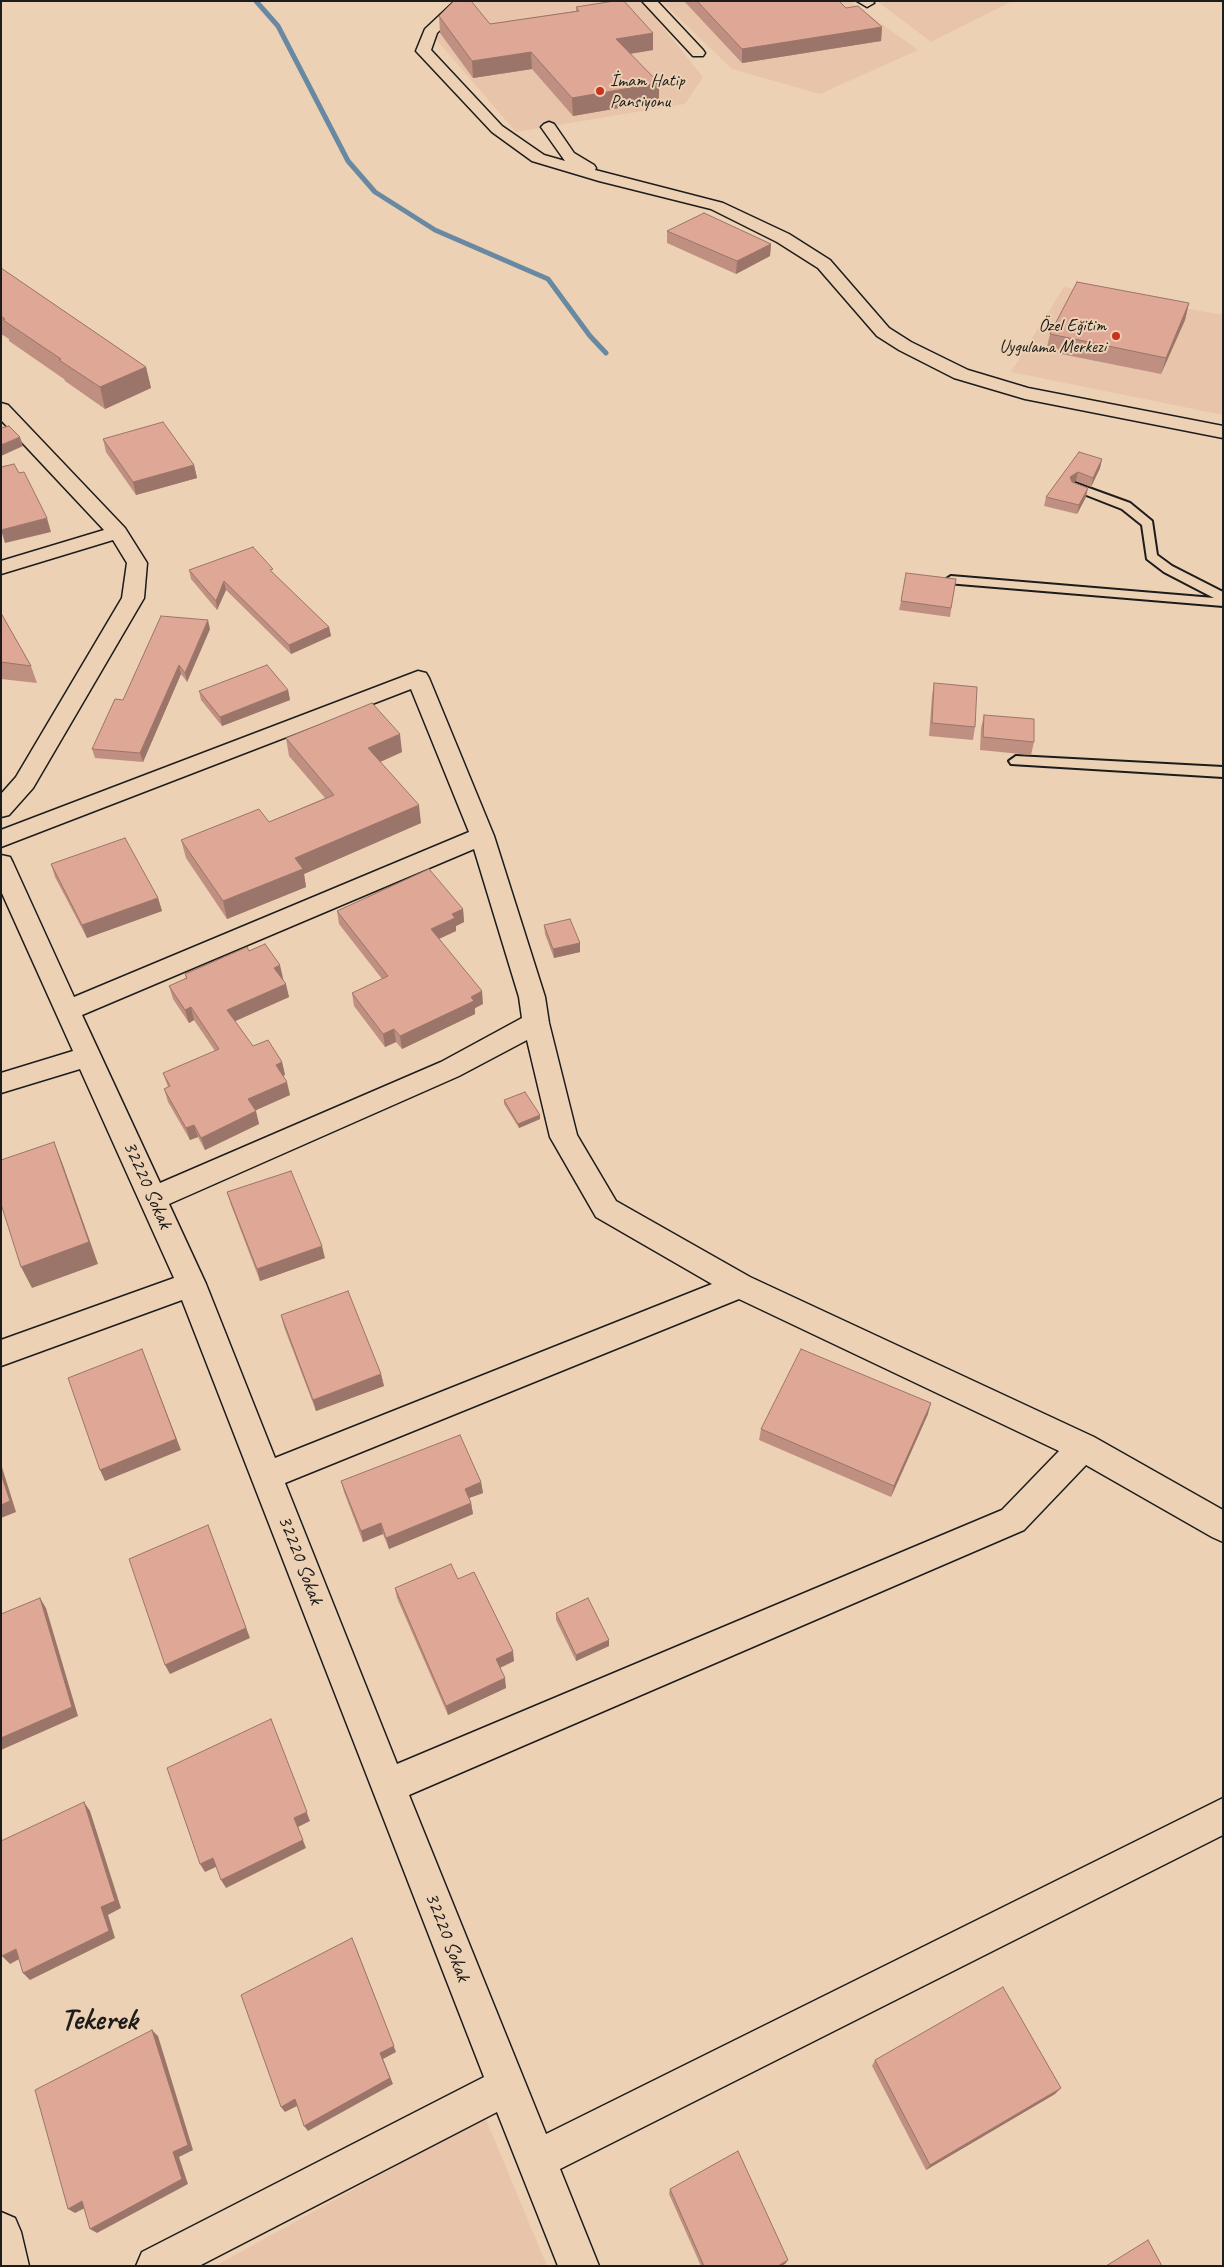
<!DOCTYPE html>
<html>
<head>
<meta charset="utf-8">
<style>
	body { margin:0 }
	#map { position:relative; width:1224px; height:2267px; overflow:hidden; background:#edd1b4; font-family:Caveat,sans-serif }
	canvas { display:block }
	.frame { position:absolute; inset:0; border:2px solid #1c1c1c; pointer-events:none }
</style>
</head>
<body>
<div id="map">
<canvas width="1224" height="2267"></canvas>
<div class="frame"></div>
</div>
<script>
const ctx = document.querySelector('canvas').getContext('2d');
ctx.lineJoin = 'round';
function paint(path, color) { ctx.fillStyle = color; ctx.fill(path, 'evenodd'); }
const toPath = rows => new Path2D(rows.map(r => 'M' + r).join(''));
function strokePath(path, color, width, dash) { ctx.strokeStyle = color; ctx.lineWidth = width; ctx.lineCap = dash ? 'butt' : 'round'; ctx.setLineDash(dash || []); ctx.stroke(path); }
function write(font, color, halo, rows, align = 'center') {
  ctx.font = font + ' Caveat,sans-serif'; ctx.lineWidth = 4; ctx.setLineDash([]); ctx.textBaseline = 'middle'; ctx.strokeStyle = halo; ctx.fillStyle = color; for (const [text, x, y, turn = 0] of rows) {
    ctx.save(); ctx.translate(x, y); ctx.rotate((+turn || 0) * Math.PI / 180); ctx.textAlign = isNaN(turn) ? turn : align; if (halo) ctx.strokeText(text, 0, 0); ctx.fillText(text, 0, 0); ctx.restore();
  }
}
const built = toPath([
	[474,1,642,1,703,77,685,104,516,132,435,38],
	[661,1,850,1,918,50,820,94,732,69],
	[877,1,1013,1,931,42],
	[1064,287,1223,315,1223,415,1011,372],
	[485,2117,547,2266,215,2266]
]);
const stream = toPath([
	[256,1,278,26,348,161,375,192,435,230,548,279,590,336,606,353]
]);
const service = toPath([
	[1075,483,1130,503,1152,521,1157,555,1172,566,1223,592,1223,606,947,583,945,580,951,576,1214,598,1164,572,1147,559,1142,525,1122,509,1071,489,1069,487,1071,485,1075,483],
	[1016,756,1223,767,1223,777,1011,764,1009,761,1016,756]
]);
const minor = toPath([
	[455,1,471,1,437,33,431,50,502,126,544,155,565,161,541,127,544,124,549,122,554,124,574,153,594,165,596,168,595,170,723,203,789,234,830,260,889,328,911,342,968,370,1028,388,1223,426,1223,438,1025,399,954,378,899,350,877,336,818,268,777,242,711,209,599,181,532,161,492,132,416,51,425,29,455,1],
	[642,1,657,1,703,50,705,53,703,56,693,56,642,1],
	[857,1,873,1,874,3,867,7,857,1],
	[1,403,8,405,125,528,147,563,144,598,33,788,9,815,1,817,1,794,16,777,122,598,127,563,113,540,1,574,1,561,104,530,1,420,1,403],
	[418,671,426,673,429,678,494,836,545,997,549,1023,577,1135,616,1201,750,1277,1094,1437,1223,1510,1223,1542,1212,1537,1086,1465,1024,1530,409,1795,546,2134,1223,1798,1223,1835,560,2169,599,2266,558,2266,497,2112,199,2266,136,2266,142,2252,484,2077,182,1300,1,1366,1,1340,174,1278,80,1069,1,1093,1,1073,73,1051,1,891,1,855,10,857,13,863,74,997,469,832,411,689,1,847,1,830,418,671],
	[474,849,519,997,522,1018,441,1062,160,1183,82,1015,474,849],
	[527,1040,550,1137,596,1217,712,1284,275,1458,206,1284,169,1204,459,1076,527,1040],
	[739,1299,1059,1451,1002,1510,397,1764,285,1483,739,1299],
	[1,2212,15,2218,21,2232,29,2266,1,2266,1,2212]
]);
const wall = toPath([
	[684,1,839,1,846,8,882,27,881,41,742,63],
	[576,7,653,50,630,54,659,101,573,116,532,69,473,78,440,33,439,16,490,24,576,11],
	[667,231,771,244,770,256,736,274,667,243],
	[1,268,146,367,151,388,105,409,65,381,64,379,9,341,9,339,1,334],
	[1189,303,1185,320,1161,374,1046,351,1050,334],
	[103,439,194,465,197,478,136,495,106,452],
	[1079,452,1102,459,1100,468,1091,487,1076,481,1074,482,1086,497,1077,514,1044,506,1046,497],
	[189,570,274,574,329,627,331,636,291,654,226,590,217,610,191,579],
	[956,579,950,617,899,610,901,601],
	[1,613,31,666,37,683,1,679],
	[210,629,187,682,181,674,143,762,95,758,92,749,123,700],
	[934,683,975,727,973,740,929,736,932,696],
	[288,690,290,700,222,726,201,700,199,691],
	[984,715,1034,742,1031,755,980,750,981,728],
	[286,738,402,752,380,762,421,823,304,874,306,887,227,919,186,858,181,840,269,822,325,798,289,756],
	[51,864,158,898,162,911,87,938,55,877],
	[463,909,464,922,456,926,456,931,439,939,483,1004,475,1008,475,1014,402,1049,396,1042,385,1047,354,1006,352,993,382,979,339,924,337,911],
	[544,925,580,943,580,952,554,958,545,934],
	[249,951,283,978,289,997,235,1021,253,1046,282,1062,285,1075,283,1076,290,1095,255,1110,259,1124,205,1150,198,1137,190,1140,168,1102,164,1089,168,1087,163,1073,215,1051,194,1020,189,1023,173,999,169,986,186,978,185,974],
	[504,1100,540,1115,540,1119,519,1128,504,1104],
	[227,1192,325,1258,260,1281,231,1205],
	[281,1315,381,1374,384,1386,316,1411,284,1327],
	[928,1414,891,1497,759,1440,761,1429],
	[341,1481,481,1482,483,1493,469,1498,471,1503,473,1514,389,1549,383,1534,363,1542,344,1492],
	[458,1579,514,1661,500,1668,506,1688,448,1715,397,1598,395,1588],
	[556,1613,609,1646,576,1661,556,1620],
	[875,2060,1055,2094,926,2170,872,2066],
	[670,2189,786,2263,782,2266,701,2266,669,2194]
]);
const shadedWall = toPath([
	[882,27,881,41,742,63,742,49],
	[653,33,653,50,616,56,616,39],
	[531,52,532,69,473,78,472,61],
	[659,83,659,101,573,116,572,98],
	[771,244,770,256,736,274,737,261],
	[1189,303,1185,320,1161,374,1166,358],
	[146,367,151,388,105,409,100,387],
	[20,437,23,446,1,456,1,445],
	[1102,459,1100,468,1091,487,1093,478],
	[194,465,197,478,136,495,133,482],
	[1078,472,1076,481,1068,486,1070,477],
	[1088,488,1086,497,1077,514,1079,505],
	[47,518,51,532,5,543,1,530],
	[224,581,226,590,217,610,216,601],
	[208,620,210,629,187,682,185,673],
	[329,627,331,636,291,654,289,645],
	[179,665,181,674,143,762,140,753],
	[288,690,290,700,222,726,220,717],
	[400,734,402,752,371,766,368,748],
	[419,805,421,823,304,874,306,887,227,919,223,901,295,858],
	[158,898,162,911,87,938,82,925],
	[463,909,464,922,456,926,456,931,432,942,431,929,452,914],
	[580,943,580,952,554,958,553,949],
	[280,965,283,978,277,981,274,968],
	[286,984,289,997,231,1023,227,1010],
	[482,991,483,1004,475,1008,475,1014,402,1049,400,1036,471,997],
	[191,1007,194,1020,189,1023,185,1010],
	[394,1029,396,1042,385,1047,383,1034],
	[282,1062,285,1075,279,1077,276,1065],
	[287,1082,290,1095,252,1112,248,1099],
	[256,1111,259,1124,205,1150,201,1138],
	[540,1115,540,1119,519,1128,518,1124],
	[194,1125,198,1137,190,1140,186,1128],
	[54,1142,63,1165,98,1264,32,1288,21,1267],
	[322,1246,325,1258,260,1281,257,1269],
	[142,1349,181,1450,105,1481,100,1470],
	[381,1374,384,1386,316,1411,313,1400],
	[931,1403,928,1414,891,1497,894,1486],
	[1,1464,16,1512,1,1518],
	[481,1482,483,1493,466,1499,465,1489],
	[471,1503,473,1514,389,1549,386,1538],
	[381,1523,383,1534,363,1542,361,1531],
	[208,1525,250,1638,170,1674,165,1665],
	[40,1598,46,1608,78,1716,1,1750,1,1738],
	[609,1640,609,1646,576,1661,576,1655],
	[513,1651,514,1661,497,1669,496,1659],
	[505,1678,506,1688,448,1715,446,1706],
	[271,1719,310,1821,298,1827,306,1848,226,1888,221,1880,294,1818],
	[84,1802,90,1811,121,1908,108,1915,115,1938,30,1980,23,1973],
	[213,1858,218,1866,205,1872,200,1864],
	[355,1945,396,2052,383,2059,393,2084,308,2131,304,2126,380,2053],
	[16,1949,23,1957,10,1964,2,1956],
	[152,2030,158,2036,193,2150,179,2157,188,2184,97,2233,90,2229,173,2152],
	[1061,2088,1055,2094,926,2170,930,2165],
	[295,2099,299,2105,285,2112,281,2107],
	[82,2201,89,2206,75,2213,68,2209],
	[788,2260,786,2263,782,2266,778,2266]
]);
const building = toPath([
	[454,1,471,1,490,24,579,11,576,7,614,1,624,1,653,33,616,39,659,83,572,98,531,52,472,61,439,16,454,1],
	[697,1,839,1,846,8,858,6,882,27,742,49,697,1],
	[704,213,771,244,737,261,667,231,704,213],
	[1,268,146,367,100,387,59,360,61,359,3,320,5,319,1,316,1,268],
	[1077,282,1189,303,1166,358,1050,334,1077,282],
	[163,422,194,465,133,482,103,439,163,422],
	[9,426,20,437,1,445,1,428,9,426],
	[1079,452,1102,459,1093,478,1078,472,1070,477,1072,482,1088,488,1079,505,1046,497,1079,452],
	[14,464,19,473,24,472,47,518,1,530,1,467,14,464],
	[253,547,273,569,270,570,329,627,289,645,224,581,216,601,189,570,253,547],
	[906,573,956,579,951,608,901,601,906,573],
	[1,613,31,666,1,662,1,613],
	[161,616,208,620,185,673,179,665,140,753,92,749,115,699,123,700,161,616],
	[267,665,288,690,220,717,199,691,267,665],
	[934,683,977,687,975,727,932,723,934,683],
	[372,703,400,734,368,748,419,805,295,858,303,869,223,901,181,840,259,809,269,822,334,795,286,738,372,703],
	[984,715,1034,719,1034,742,983,737,984,715],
	[125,838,158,898,82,925,51,864,125,838],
	[429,869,463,909,452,914,455,918,431,929,482,991,471,997,474,1001,400,1036,394,1029,383,1034,352,993,388,976,337,911,429,869],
	[570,919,580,943,553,949,544,925,570,919],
	[265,944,280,965,274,968,286,984,227,1010,253,1046,268,1040,282,1062,276,1065,287,1082,248,1099,256,1111,201,1138,194,1125,186,1128,164,1089,170,1086,163,1073,219,1049,191,1007,185,1010,169,986,187,978,185,974,247,947,249,951,265,944],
	[525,1092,540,1115,518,1124,504,1100,525,1092],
	[54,1142,89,1242,21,1267,1,1204,1,1160,54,1142],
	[291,1171,322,1246,257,1269,227,1192,291,1171],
	[348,1291,381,1374,313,1400,281,1315,348,1291],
	[142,1349,176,1439,100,1470,68,1378,142,1349],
	[801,1349,931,1403,894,1486,761,1429,801,1349],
	[460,1435,481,1482,465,1489,471,1503,386,1538,381,1523,361,1531,341,1481,460,1435],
	[1,1474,10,1501,1,1505,1,1474],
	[208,1525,246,1628,165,1665,129,1559,208,1525],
	[451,1564,458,1579,474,1572,513,1651,496,1659,505,1678,446,1706,395,1588,451,1564],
	[40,1598,72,1707,1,1738,1,1614,40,1598],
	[588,1598,609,1640,576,1655,556,1613,588,1598],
	[271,1719,307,1812,294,1818,303,1840,221,1880,213,1858,200,1864,167,1768,271,1719],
	[84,1802,115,1901,101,1907,109,1931,23,1973,16,1949,2,1956,1,1953,1,1841,84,1802],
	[352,1938,394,2046,380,2053,390,2078,304,2126,295,2099,281,2107,241,1995,352,1938],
	[1003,1987,1061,2088,930,2165,875,2060,1003,1987],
	[152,2030,188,2145,173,2152,182,2179,90,2229,82,2201,68,2209,35,2090,152,2030],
	[738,2151,788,2260,778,2266,704,2266,670,2189,738,2151],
	[1148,2240,1162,2266,1106,2266,1148,2240]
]);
const markers = [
	[600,91,5,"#c8321e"],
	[1116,336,5,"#c8321e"]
];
const farPoinames = [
	["İmam Hatip",610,81],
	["Pansiyonu",610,102],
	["Özel Eğitim",1106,326,"right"],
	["Uygulama Merkezi",1106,347,"right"]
];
const streetNames = [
	["32220 Sokak",147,1185,66],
	["32220 Sokak",300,1560,69],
	["32220 Sokak",447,1937,69]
];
const nearDistrictnames = [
	["Tekerek",99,2021]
];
paint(built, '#e8c4ab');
strokePath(stream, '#6889a1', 5);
strokePath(service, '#1c1c1c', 4);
strokePath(minor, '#1c1c1c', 3);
paint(service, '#edd1b4');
paint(minor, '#edd1b4');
paint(wall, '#bf9081');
paint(shadedWall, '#9b7569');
paint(building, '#dea796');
strokePath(building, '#9b7569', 1);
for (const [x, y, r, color] of markers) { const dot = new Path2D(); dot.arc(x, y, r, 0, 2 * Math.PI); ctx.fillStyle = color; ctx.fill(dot); strokePath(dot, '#edd1b4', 2); }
write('18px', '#1c1c1c', '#edd1b4', farPoinames, 'left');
write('21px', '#1c1c1c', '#edd1b4', streetNames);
write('bold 31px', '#1c1c1c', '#edd1b4', nearDistrictnames);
</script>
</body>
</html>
